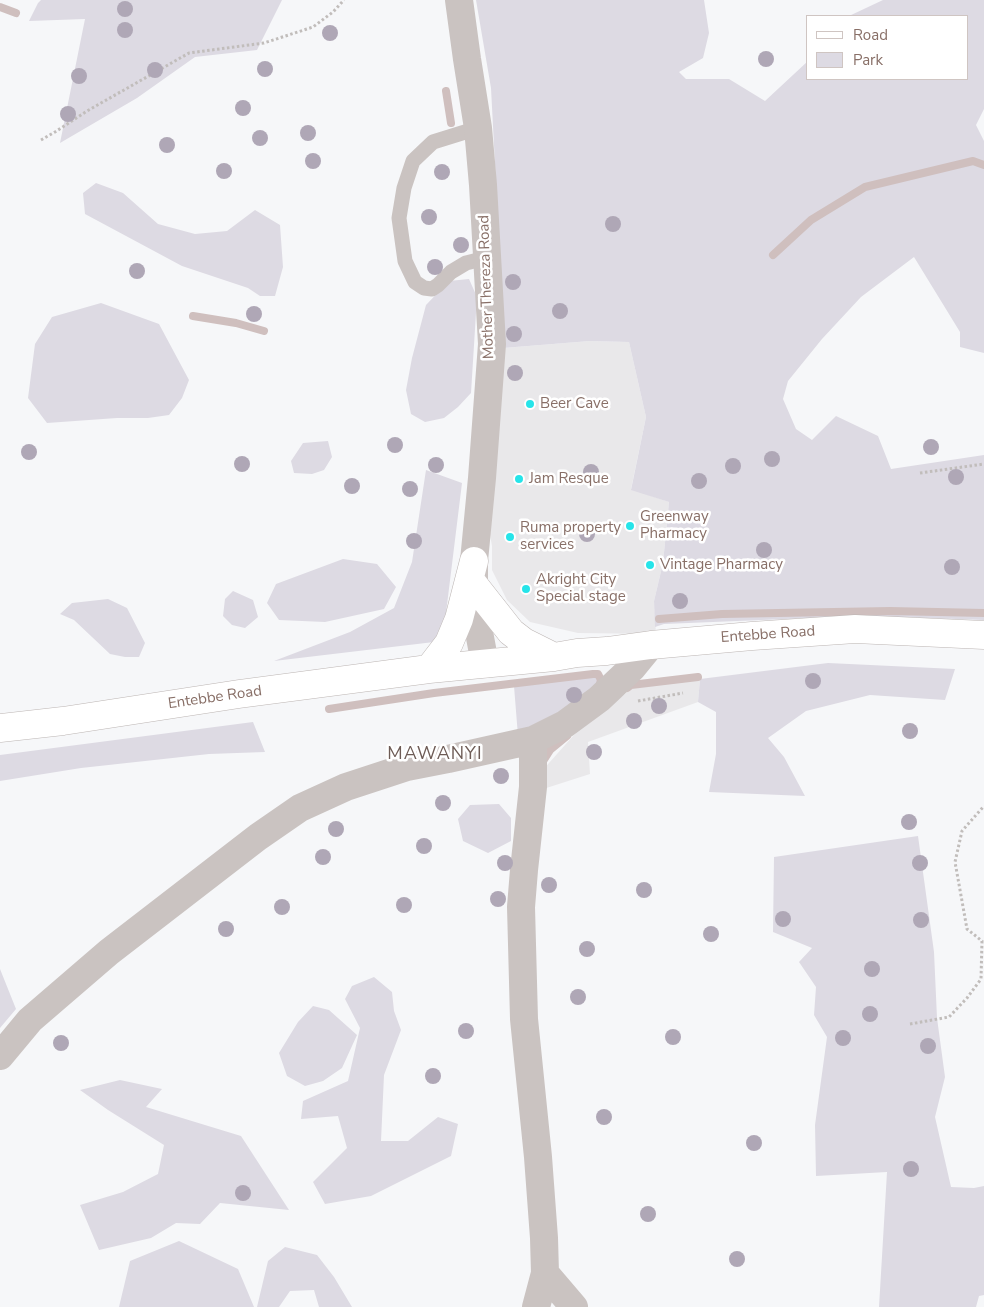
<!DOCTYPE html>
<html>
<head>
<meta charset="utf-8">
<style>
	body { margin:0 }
	#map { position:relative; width:984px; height:1307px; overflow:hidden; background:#f6f7f9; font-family:"Nunito Sans",sans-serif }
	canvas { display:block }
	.legend { position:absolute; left:806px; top:15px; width:162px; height:65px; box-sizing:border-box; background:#fff; border:1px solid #cfc5c2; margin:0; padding:6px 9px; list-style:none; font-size:15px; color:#886f67 }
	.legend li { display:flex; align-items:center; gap:10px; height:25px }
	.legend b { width:25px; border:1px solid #cfc5c2 }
</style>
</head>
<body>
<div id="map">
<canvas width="984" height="1307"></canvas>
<ul class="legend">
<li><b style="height:6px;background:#fff"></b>Road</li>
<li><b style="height:14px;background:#dddae3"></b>Park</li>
</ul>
</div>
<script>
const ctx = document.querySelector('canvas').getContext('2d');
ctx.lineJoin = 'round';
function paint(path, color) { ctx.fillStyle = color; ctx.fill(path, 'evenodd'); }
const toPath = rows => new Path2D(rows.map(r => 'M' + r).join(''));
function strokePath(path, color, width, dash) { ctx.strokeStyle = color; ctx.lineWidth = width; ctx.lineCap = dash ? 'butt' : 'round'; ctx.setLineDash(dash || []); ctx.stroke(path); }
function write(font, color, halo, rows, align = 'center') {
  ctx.font = font + ' "Nunito Sans",sans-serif'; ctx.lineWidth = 5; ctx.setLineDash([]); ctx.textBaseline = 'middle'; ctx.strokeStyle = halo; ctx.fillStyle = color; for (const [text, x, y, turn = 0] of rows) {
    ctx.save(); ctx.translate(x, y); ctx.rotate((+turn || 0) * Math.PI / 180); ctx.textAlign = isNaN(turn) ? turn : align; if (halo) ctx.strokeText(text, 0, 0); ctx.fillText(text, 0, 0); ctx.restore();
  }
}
const built = toPath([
	[590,341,629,342,646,417,631,489,669,502,663,563,654,601,656,634,578,633,530,622,507,600,492,570,492,546,489,529,503,348],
	[700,679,698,702,588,742,590,774,537,791,541,772,581,727,633,688,679,680]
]);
const green = toPath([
	[41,0,282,0,257,50,195,57,137,98,60,143,85,19,29,21,38,3],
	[476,0,704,0,709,33,703,58,679,72,686,79,729,79,765,101,808,61,808,79,968,79,968,16,849,16,883,0,984,0,984,109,976,125,984,141,984,353,960,347,960,332,914,257,861,297,822,339,788,381,783,399,796,429,812,440,836,416,878,436,891,469,984,455,984,620,899,617,835,617,664,624,655,627,654,601,663,563,669,502,631,490,646,417,629,342,590,341,503,348,500,260,491,88],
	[96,183,123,193,158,224,195,234,227,231,255,210,280,225,283,267,275,296,260,296,248,288,182,266,85,214,83,193],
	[469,279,477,297,471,393,458,407,444,418,425,422,411,414,406,390,412,358,426,305,449,281],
	[101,303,159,324,189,380,182,398,169,415,148,418,117,418,47,423,28,398,35,344,52,317],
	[328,441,332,457,324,470,312,474,294,473,291,461,303,443],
	[426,470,462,483,445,621,440,632,434,642,274,661,350,632,394,608,412,562],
	[343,559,377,564,396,587,384,609,325,622,279,620,267,603,276,584],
	[233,591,253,600,258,617,245,628,232,625,223,616,225,599],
	[108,599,127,608,145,643,139,657,125,657,110,654,74,620,60,614,72,603],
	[828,663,955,669,945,700,870,695,806,711,768,738,784,757,805,796,709,792,716,754,716,712,698,702,700,679],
	[596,674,600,681,595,693,518,736,514,686,564,680],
	[253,722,265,752,209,754,81,768,0,781,0,755],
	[499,804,511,818,511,841,488,853,463,841,458,819,470,805],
	[918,836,934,952,937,1018,945,1077,935,1117,951,1187,974,1188,984,1186,984,1295,979,1296,976,1307,879,1307,887,1172,816,1176,815,1125,827,1037,814,1015,816,987,799,962,812,948,773,932,774,857],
	[0,969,16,1009,0,1028],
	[374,977,392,992,394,1011,401,1030,384,1075,381,1141,408,1141,438,1117,458,1124,451,1156,371,1196,325,1204,313,1182,347,1148,338,1116,301,1119,303,1101,348,1081,360,1028,345,999,352,986],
	[313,1006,329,1010,357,1035,342,1068,323,1081,305,1086,287,1076,279,1053,298,1022],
	[120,1080,162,1089,146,1107,241,1136,289,1210,220,1203,200,1224,176,1223,151,1238,99,1250,80,1205,123,1192,158,1174,164,1145,108,1110,80,1090],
	[179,1241,238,1269,254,1307,119,1307,130,1261],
	[285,1247,317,1255,334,1277,352,1307,319,1307,314,1290,290,1291,279,1307,257,1307,268,1261]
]);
const stream = toPath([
	[0,7,16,13],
	[446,91,451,123],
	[773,255,811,220,865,187,973,161,984,165],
	[193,316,236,323,264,331],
	[659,619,722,614,890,611,984,613],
	[627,688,631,685,698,677],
	[329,709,434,693,593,674,598,674,601,680,599,687],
	[543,761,550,750,567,736]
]);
const path = toPath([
	[41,140,55,132,87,111,189,53,264,43,313,27,333,12,344,0],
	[920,473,984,464],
	[638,701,683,693],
	[910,1024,949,1017,967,998,981,979,982,941,967,929,955,862,962,831,984,806]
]);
const service = toPath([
	[478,128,433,142,413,161,404,188,399,218,405,261,415,282,424,288,432,289,438,285,451,272,466,263,486,258]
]);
const minor = toPath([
	[0,1056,30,1020,109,952,258,837,300,808,346,787,407,767,448,759,533,740],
	[545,1273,574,1307],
	[536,1307,545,1273,544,1238,538,1157,524,1019,521,907,524,870,533,787,533,740,565,724,599,699,633,667,651,645]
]);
const tertiary = toPath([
	[459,0,467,59,478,128,483,185,492,344,482,478,474,561,474,585,479,632,485,664]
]);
const primary = toPath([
	[474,585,511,632,524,642,554,657],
	[429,669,449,643,459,619,474,561],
	[0,728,63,721,239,694,429,669,554,657,577,653,607,651,651,645,752,636,855,629,984,635]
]);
const trees = [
	[125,9],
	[125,30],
	[330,33],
	[766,59],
	[265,69],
	[155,70],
	[79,76],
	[243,108],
	[68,114],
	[308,133],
	[260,138],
	[167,145],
	[313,161],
	[224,171],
	[442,172],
	[429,217],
	[613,224],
	[461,245],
	[435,267],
	[137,271],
	[513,282],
	[560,311],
	[254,314],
	[514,334],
	[515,373],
	[395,445],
	[931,447],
	[29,452],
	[772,459],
	[242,464],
	[436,465],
	[733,466],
	[591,472],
	[956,477],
	[699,481],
	[352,486],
	[410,489],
	[587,534],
	[414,541],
	[764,550],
	[952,567],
	[680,601],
	[813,681],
	[574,695],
	[659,706],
	[634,721],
	[910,731],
	[594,752],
	[501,776],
	[443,803],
	[909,822],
	[336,829],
	[424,846],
	[323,857],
	[505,863],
	[920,863],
	[549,885],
	[644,890],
	[498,899],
	[404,905],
	[282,907],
	[783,919],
	[921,920],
	[226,929],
	[711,934],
	[587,949],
	[872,969],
	[578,997],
	[870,1014],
	[466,1031],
	[673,1037],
	[843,1038],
	[61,1043],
	[928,1046],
	[433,1076],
	[604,1117],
	[754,1143],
	[911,1169],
	[243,1193],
	[648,1214],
	[737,1259]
];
const markers = [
	[530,404,5,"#26e4e9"],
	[519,479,5,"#26e4e9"],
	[630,526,5,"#26e4e9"],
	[510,537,5,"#26e4e9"],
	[650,565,5,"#26e4e9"],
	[526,589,5,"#26e4e9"]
];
const streetNames = [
	["Mother Thereza Road",487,287,-92],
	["Entebbe Road",768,635,-4],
	["Entebbe Road",215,698,-8]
];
const poiNames = [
	["Beer Cave",540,404],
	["Jam Resque",529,479],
	["Greenway",640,517],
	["Pharmacy",640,534],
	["Ruma property",520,528],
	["services",520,545],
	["Vintage Pharmacy",660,565],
	["Akright City",536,580],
	["Special stage",536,597]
];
const quarterNames = [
	["MAWANYI",435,755]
];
paint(built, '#e9e8ea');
paint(green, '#dddae3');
strokePath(stream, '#cfbfbe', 8);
strokePath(primary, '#bcb5b3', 29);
strokePath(path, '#c1bdbb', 3, [2.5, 2.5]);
strokePath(service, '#cac3c1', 15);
strokePath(minor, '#cac3c1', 28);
strokePath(tertiary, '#cac3c1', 28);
strokePath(primary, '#fff', 28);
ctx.fillStyle = '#afa7b6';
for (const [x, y] of trees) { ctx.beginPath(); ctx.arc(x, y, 8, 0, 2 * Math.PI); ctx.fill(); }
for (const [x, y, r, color] of markers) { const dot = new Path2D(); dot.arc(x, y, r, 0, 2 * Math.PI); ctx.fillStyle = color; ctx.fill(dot); strokePath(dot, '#fff', 2); }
write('15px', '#886f67', '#fff', streetNames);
write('15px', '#886f67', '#fff', poiNames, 'left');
ctx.letterSpacing = '1px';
write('18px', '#6d5b55', '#fff', quarterNames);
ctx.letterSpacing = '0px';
</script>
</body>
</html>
